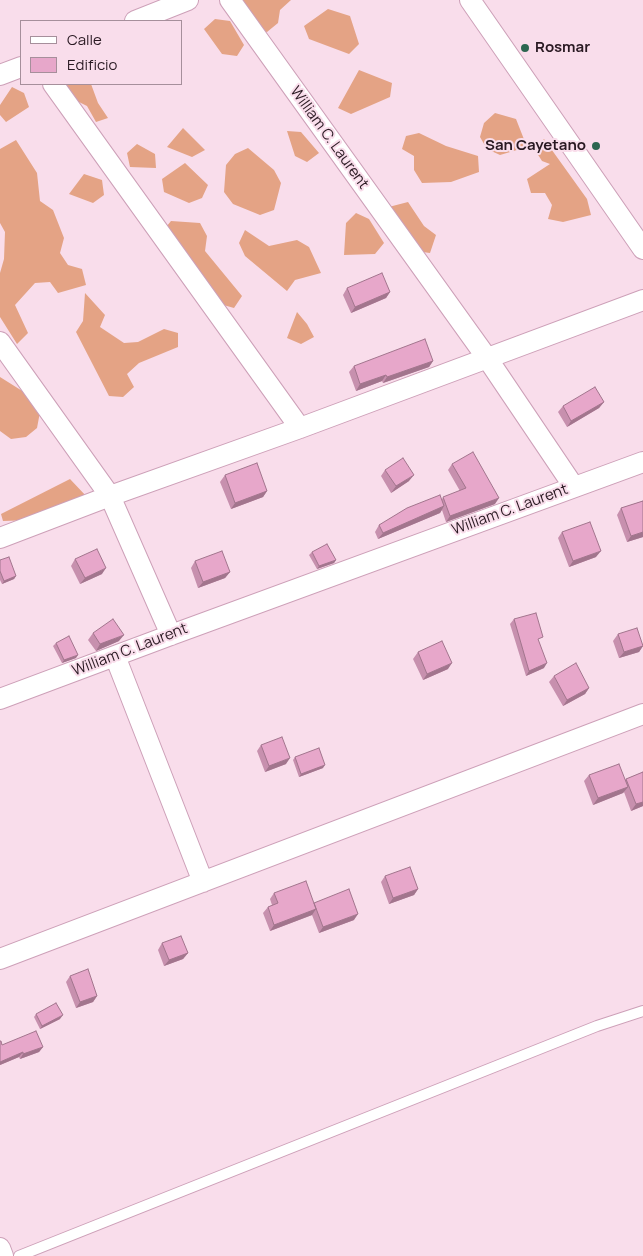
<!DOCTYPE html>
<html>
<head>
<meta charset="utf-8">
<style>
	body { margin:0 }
	#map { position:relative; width:643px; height:1256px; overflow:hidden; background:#f9ddeb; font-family:Manrope,sans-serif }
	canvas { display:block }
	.legend { position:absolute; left:20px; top:20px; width:162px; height:65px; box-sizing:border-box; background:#f9ddeb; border:1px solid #a68f9b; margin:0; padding:6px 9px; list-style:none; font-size:15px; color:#291922 }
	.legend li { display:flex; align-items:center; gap:10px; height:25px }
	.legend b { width:25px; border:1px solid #a68f9b }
</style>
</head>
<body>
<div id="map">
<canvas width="643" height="1256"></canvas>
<ul class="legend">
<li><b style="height:6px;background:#fff"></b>Calle</li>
<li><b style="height:14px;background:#e7a7ca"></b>Edificio</li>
</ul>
</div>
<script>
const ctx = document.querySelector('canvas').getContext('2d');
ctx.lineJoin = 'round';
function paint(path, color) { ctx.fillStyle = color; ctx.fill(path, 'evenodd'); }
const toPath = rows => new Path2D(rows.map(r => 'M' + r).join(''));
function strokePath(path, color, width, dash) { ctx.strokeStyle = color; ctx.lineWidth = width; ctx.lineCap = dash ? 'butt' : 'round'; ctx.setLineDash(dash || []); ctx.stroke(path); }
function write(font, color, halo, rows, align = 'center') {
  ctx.font = font + ' Manrope,sans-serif'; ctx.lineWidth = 4; ctx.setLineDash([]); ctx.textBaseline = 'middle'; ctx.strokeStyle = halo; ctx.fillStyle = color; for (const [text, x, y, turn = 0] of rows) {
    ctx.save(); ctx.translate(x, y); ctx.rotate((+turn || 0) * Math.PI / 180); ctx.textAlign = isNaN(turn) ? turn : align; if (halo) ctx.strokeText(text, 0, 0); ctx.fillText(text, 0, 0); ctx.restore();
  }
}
const forest = toPath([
	[235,0,291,0,280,10,278,23,267,32,253,29],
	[328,9,350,16,359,44,349,54,309,39,304,26],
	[215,19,230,21,244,45,237,56,222,54,204,29],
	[359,70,392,83,390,97,351,114,338,108],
	[65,84,91,84,98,103,108,118,96,122,87,106,67,96],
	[12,87,24,93,29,107,6,122,0,115,0,105],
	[495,113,516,119,527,147,500,155,487,149,480,137,484,123],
	[183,128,205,150,192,157,167,147],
	[287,131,301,132,319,153,307,162,295,156],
	[419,133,446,146,478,156,479,172,451,182,422,183,414,170,414,156,402,149,406,136],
	[544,139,587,199,591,215,563,222,548,219,552,205,545,193,531,193,527,179,550,164,542,161,535,150],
	[16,140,37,173,40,201,53,210,64,238,60,253,68,265,82,269,86,285,58,293,50,282,35,283,15,305,28,333,17,344,0,317,0,273,4,259,5,232,0,223,0,149],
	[137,144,155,154,156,168,130,167,127,153],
	[248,148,274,170,281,183,274,210,260,215,233,204,224,192,226,165,235,154],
	[185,163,208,185,202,198,189,203,164,192,162,179],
	[84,174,102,180,104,195,93,203,69,194],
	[408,202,424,226,436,235,430,253,415,251,381,209],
	[356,213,369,219,384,243,375,254,344,255,346,223],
	[171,221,200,223,207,236,205,251,242,296,234,308,220,304,162,232],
	[245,230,269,246,297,240,309,247,321,273,295,280,287,291,245,256,239,243],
	[85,293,105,315,100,327,124,343,138,342,164,329,178,333,178,347,139,363,127,374,134,387,123,397,109,396,76,332,83,321],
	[297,312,307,324,314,337,301,344,287,338],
	[0,377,35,399,40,412,37,428,26,437,11,439,0,431],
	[70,479,87,497,63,519,3,521,1,514]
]);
const lane = toPath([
	[19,1256,597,1026,643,1011]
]);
const street = toPath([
	[230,0,487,358,574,487],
	[470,0,643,249],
	[135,21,188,0],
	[0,75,21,67],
	[53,84,300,428],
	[0,342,110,496,171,635],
	[0,538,110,496,300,428,643,300],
	[115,656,203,882],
	[0,699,171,635,643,462],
	[0,959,643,714],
	[0,1248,3,1256]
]);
const wall = toPath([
	[347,288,390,292,386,298,351,313,343,295],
	[433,361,429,367,383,383,382,381,356,391,349,372,354,366],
	[604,402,599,408,567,427,558,412,563,406],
	[452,464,495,504,446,522,442,510,440,513,378,539,375,532,379,525,460,491,448,470],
	[385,470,409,481,391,493,381,476],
	[225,475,267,491,263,497,231,509,220,482],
	[643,501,643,537,627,542,617,515,621,508],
	[562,532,596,557,569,567,558,538],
	[312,552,336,560,334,563,317,569,309,555],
	[75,559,102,574,80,584,71,566],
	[0,560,16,576,14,579,2,584,0,580],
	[195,561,230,572,225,578,198,588,191,568],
	[514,619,539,642,544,668,526,676,510,624],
	[93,633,119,641,96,651,88,640],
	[618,634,643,646,639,652,619,658,613,641],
	[56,643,76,658,62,663,53,646],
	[418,652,448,669,423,680,413,659],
	[554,676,589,688,585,694,563,706,549,682],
	[261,745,286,764,265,772,257,751],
	[295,757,323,768,299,777,293,760],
	[643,772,643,806,631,811,624,792,623,793,593,805,584,781,589,775,625,780,626,779],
	[385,876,418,889,414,895,389,904,381,882],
	[274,893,314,903,354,920,319,933,312,915,270,931,263,913,268,907,272,905,270,899],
	[162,943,188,953,183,959,164,966,158,950],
	[70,976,97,996,93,1002,76,1008,66,982],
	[36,1014,60,1019,40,1029,34,1017],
	[0,1041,2,1045,43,1047,39,1052,20,1059,19,1057,0,1065]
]);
const shadedWall = toPath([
	[390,292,386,298,351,313,355,307],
	[433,361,429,367,383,383,387,377],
	[386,375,382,381,356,391,360,384],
	[604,402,599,408,567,427,571,421],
	[414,475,409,481,391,493,396,486],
	[267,491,263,497,231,509,235,503],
	[499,498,495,504,446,522,450,516],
	[444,506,440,513,378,539,383,533],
	[643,532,643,537,627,542,631,536],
	[601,551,596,557,569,567,573,561],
	[336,560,334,563,317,569,319,566],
	[106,568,102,574,80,584,85,578],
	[230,572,225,578,198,588,203,582],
	[16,576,14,579,2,584,4,581],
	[124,635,119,641,96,651,100,644],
	[643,646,639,652,619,658,624,652],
	[78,655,76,658,62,663,64,660],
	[452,663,448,669,423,680,427,674],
	[547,663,544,668,526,676,529,671],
	[589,688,585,694,563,706,567,700],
	[290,758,286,764,265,772,269,766],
	[325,765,323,768,299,777,301,774],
	[628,787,623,793,593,805,598,798],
	[643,802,643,806,631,811,636,804],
	[418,889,414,895,389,904,393,898],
	[316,909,312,915,270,931,274,925],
	[358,914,354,920,319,933,323,927],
	[188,953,183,959,164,966,169,960],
	[97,996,93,1002,76,1008,80,1002],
	[63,1015,60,1019,40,1029,42,1026],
	[43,1047,39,1052,20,1059,23,1054],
	[23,1052,19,1057,0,1065,0,1062]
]);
const building = toPath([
	[382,273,390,292,355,307,347,288,382,273],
	[425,339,433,361,387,377,386,375,360,384,354,366,425,339],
	[595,387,604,402,571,421,563,406,595,387],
	[473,452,499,498,450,516,443,497,466,488,452,464,473,452],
	[403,458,414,475,396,486,385,470,403,458],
	[257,463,267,491,235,503,225,475,257,463],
	[440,495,444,506,383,533,379,525,407,508,440,495],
	[643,501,643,532,631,536,621,508,643,501],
	[590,522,601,551,573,561,562,532,590,522],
	[327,544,336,560,319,566,312,552,327,544],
	[97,549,106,568,85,578,75,559,97,549],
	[222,551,230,572,203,582,195,561,222,551],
	[9,557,16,576,4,581,0,571,0,560,9,557],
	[536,613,543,637,538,639,547,663,529,671,514,619,536,613],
	[113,619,124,635,100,644,93,633,113,619],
	[637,628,643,646,624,652,618,634,637,628],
	[69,636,78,655,64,660,56,643,69,636],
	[442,641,452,663,427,674,418,652,442,641],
	[576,663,589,688,567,700,554,676,576,663],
	[282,737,290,758,269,766,261,745,282,737],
	[319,748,325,765,301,774,295,757,319,748],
	[619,764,628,787,598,798,589,775,619,764],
	[643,772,643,802,636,804,626,779,643,772],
	[410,867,418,889,393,898,385,876,410,867],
	[306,881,316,909,274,925,268,907,278,903,274,893,306,881],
	[349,889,358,914,323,927,314,903,349,889],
	[181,936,188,953,169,960,162,943,181,936],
	[88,969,97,996,80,1002,70,976,88,969],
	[56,1003,63,1015,42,1026,36,1014,56,1003],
	[36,1031,43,1047,23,1054,23,1052,0,1062,0,1041,1,1041,2,1045,36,1031]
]);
const markers = [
	[525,48,5,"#2c6650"],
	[596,146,5,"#2c6650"]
];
const poiNames = [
	["Rosmar",535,48],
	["San Cayetano",586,146,"right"]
];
const streetNames = [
	["William C. Laurent",329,138,54],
	["William C. Laurent",510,510,-20],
	["William C. Laurent",130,650,-21]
];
paint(forest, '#e4a385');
strokePath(lane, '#cda0b8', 12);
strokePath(street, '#cda0b8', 22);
strokePath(lane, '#fff', 10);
strokePath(street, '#fff', 20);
paint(wall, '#c790ae');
paint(shadedWall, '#a2758d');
paint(building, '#e7a7ca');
strokePath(building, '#a2758d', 1);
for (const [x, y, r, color] of markers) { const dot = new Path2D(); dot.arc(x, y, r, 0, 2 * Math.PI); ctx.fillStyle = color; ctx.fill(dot); strokePath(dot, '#f9ddeb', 2); }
write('bold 15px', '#291922', '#f9ddeb', poiNames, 'left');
write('15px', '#291922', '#f9ddeb', streetNames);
</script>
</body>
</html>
